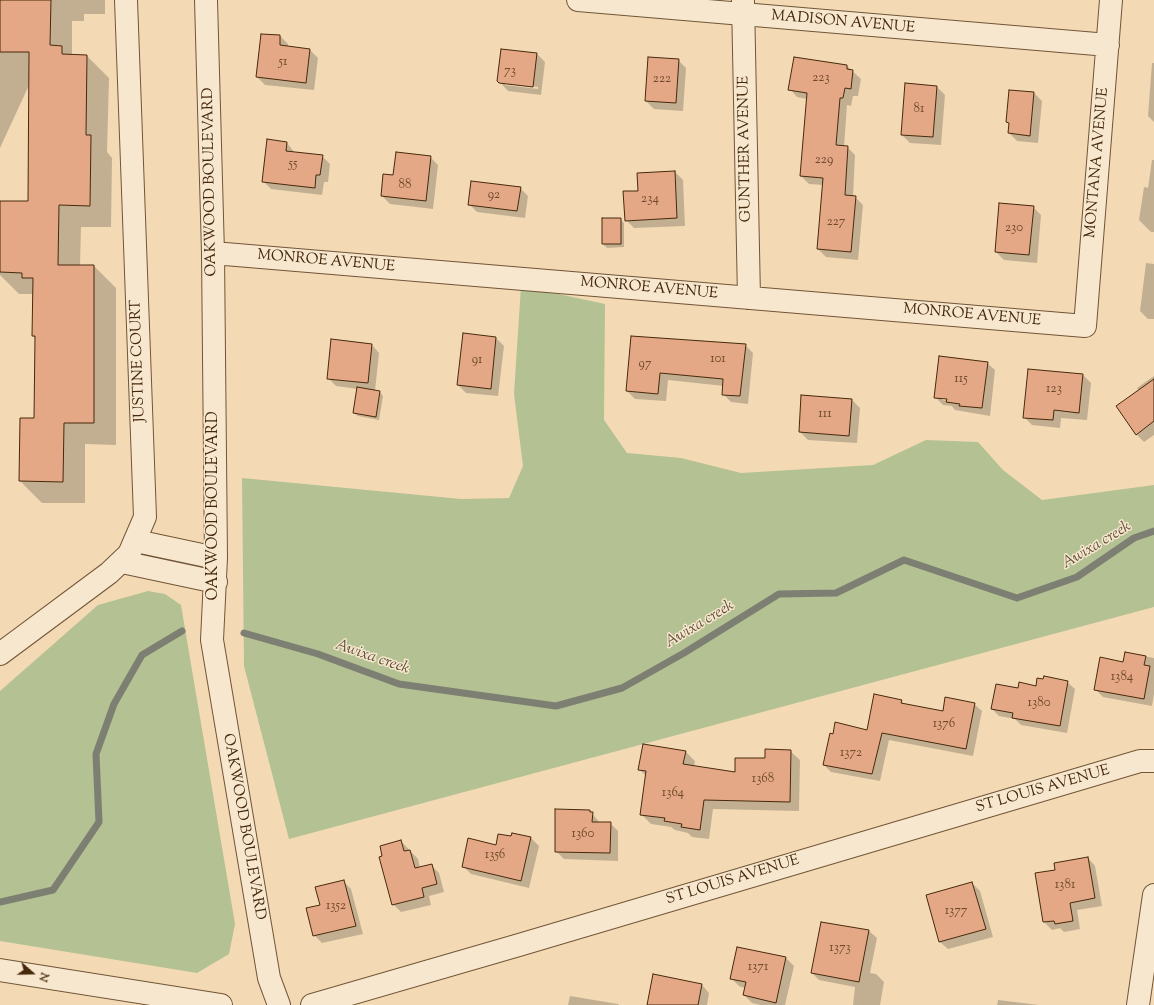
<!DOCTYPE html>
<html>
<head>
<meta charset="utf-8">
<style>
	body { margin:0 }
	#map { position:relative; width:1154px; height:1005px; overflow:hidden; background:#f3dab5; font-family:"Sorts Mill Goudy",serif }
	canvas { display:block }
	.north { position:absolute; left:12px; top:953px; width:40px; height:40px; -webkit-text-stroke:3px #f7e7cf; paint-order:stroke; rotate:110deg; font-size:11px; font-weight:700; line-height:16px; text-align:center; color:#46290b }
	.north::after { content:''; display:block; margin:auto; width:14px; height:18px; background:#46290b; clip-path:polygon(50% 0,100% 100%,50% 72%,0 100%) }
</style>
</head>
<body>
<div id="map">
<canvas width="1154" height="1005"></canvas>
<div class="north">N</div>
</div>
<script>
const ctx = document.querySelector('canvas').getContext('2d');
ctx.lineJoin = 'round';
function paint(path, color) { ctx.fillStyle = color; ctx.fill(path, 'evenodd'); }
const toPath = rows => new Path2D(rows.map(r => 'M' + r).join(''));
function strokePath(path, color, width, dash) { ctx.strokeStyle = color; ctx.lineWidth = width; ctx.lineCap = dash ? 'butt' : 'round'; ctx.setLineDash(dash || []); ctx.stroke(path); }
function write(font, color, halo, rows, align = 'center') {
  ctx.font = font + ' "Sorts Mill Goudy",serif'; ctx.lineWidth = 3; ctx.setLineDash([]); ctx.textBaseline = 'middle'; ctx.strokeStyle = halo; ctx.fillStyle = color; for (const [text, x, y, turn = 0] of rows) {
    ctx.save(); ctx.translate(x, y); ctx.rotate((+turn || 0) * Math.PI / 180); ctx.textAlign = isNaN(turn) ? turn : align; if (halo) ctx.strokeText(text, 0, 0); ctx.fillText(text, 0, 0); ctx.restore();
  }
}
const green = toPath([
	[521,286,605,304,604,420,627,453,681,458,741,473,873,465,926,440,978,442,1003,470,1042,500,1154,485,1154,607,289,839,244,666,242,478,461,499,509,498,523,466,514,394],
	[148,591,165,594,181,605,235,924,229,954,197,973,0,941,0,691,98,605]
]);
const shadow = toPath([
	[0,0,105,0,105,14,84,14,84,21,72,21,72,56,87,56,109,78,107,152,112,158,111,227,81,227,80,266,94,266,116,288,116,445,85,444,85,503,42,503,20,481,35,419,36,339,33,336,33,294,19,294,0,275,0,202,29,202,30,83,0,148],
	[280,36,288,44,288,47,310,50,318,58,314,90,265,85,257,77],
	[537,54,545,62,541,95,508,91,500,82],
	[505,83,538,87,538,89,505,85],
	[678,60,686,68,683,111,654,109,646,101],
	[1152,63,1154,63,1154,122,1148,116],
	[847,66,861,79,858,96,853,96,851,106,847,105,844,147,847,147,855,155,853,197,855,197,863,205,858,260,826,257,818,249,824,185,809,184,801,176,807,99,797,97,790,89],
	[937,87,945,95,941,145,910,143,902,135],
	[1034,93,1042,101,1038,143,1017,141,1009,133,1010,124,1007,122],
	[287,143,295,153,322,156,330,164,328,182,324,182,322,195,271,189,263,181],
	[430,157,438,165,433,209,390,204,382,196,394,176],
	[1152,160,1154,160,1154,232,1151,232,1139,220,1144,187,1148,188],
	[675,172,683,180,685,226,634,228,626,220,639,191],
	[520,188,528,196,525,218,477,212,470,205],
	[1033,207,1041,215,1037,263,1004,260,996,252],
	[620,219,624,223,624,247,607,248,603,244],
	[1146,263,1154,264,1154,319,1148,319,1140,311],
	[496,338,504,346,498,396,466,393,458,385],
	[695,340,745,345,753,353,748,404,731,402,723,394,724,386,668,380,666,401,635,399,627,391,695,342],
	[372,345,379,353,375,391,380,392,383,396,379,420,358,416,354,413,358,389,336,386,328,378],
	[987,363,995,370,990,416,955,410,952,406,943,405,935,397],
	[942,398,952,399,951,401,942,400],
	[1083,375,1091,383,1087,420,1061,418,1060,428,1032,425,1024,417],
	[1154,376,1154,435,1144,442,1136,434,1139,391,1137,388],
	[852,400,860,408,857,443,808,440,800,432],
	[1126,653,1154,658,1154,694,1152,706,1103,697,1095,689,1124,663],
	[1067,682,1075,689,1067,733,1021,725,1015,719,999,716,992,709,1019,689],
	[901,701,905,705,943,712,974,704,982,711,973,756,889,740,880,781,831,772,824,765,833,735,868,731],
	[790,751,800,760,799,811,713,809,709,839,692,837,688,833,675,830,671,827,651,824,641,814,646,776,639,769,686,752,695,761,694,767,736,773],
	[590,811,600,823,610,823,618,831,618,861,564,859,556,851],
	[512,838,531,838,539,846,529,888,471,874,463,866],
	[401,841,418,859,420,868,431,865,439,873,444,892,429,896,431,905,401,912,393,904],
	[1088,858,1095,866,1102,906,1077,910,1080,929,1064,932,1060,928,1052,930,1044,922,1056,871],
	[343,881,351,889,363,934,322,943,314,935,321,906],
	[972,883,980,891,993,937,948,949,940,942],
	[822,923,869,931,877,938,870,973,876,974,884,982,880,1005,853,1005,855,987,819,980,812,973],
	[738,949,786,958,794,966,785,1005,761,1005,752,1003,744,995,745,988,739,986,731,978],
	[702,985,709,993,707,1005,648,1005],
	[570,996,618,1004,619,1005,568,1005],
	[998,1000,1039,1005,997,1005]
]);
const stream = toPath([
	[244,633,318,654,399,684,556,706,622,688,684,653,779,594,836,593,904,560,1017,598,1077,577,1134,538,1154,531],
	[0,902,53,890,99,822,96,754,114,704,142,655,182,631]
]);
const building = toPath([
	[0,0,51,0,50,45,62,46,62,54,87,55,86,135,91,135,90,206,59,205,58,265,94,265,94,423,64,423,63,482,19,481,20,418,34,418,35,336,32,336,33,278,22,278,22,273,0,272,0,201,28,201,29,52,0,52,0,0],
	[261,34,280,35,280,45,310,49,306,83,256,77,261,34],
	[501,49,537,53,533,87,499,83,497,81,501,49],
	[648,57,679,59,676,103,645,101,648,57],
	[794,57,847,65,847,69,853,70,851,89,845,88,843,98,840,98,836,145,848,146,845,195,856,196,851,252,817,249,823,178,800,176,807,93,788,90,794,57],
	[905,83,937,86,933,137,901,135,905,83],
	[1009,90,1034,92,1030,136,1008,133,1009,123,1006,122,1009,90],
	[267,139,287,142,286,151,323,155,320,175,316,175,315,188,262,182,267,139],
	[396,152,431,156,426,201,381,196,383,174,393,175,396,152],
	[675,171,677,218,625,221,623,191,638,191,637,173,675,171],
	[471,181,521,187,517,211,468,205,471,181],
	[999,203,1034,206,1029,255,995,252,999,203],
	[602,218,621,218,621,244,602,244,602,218],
	[463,333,496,337,491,389,457,385,463,333],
	[631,336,746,344,740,396,722,395,723,379,660,373,658,394,626,391,631,336],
	[331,339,372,344,368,383,327,379,331,339],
	[939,356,988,362,982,408,959,406,960,404,946,402,947,399,934,398,939,356],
	[1028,369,1083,374,1079,413,1054,410,1053,420,1023,418,1028,369],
	[1154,379,1154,421,1136,435,1116,406,1154,379],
	[357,387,380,391,376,417,353,413,357,387],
	[801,395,852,399,849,436,799,432,801,395],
	[1125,652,1146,656,1144,665,1150,666,1144,699,1094,690,1100,657,1123,662,1125,652],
	[1044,676,1068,681,1060,726,1012,718,1013,713,991,709,996,684,1018,688,1019,682,1036,686,1037,678,1043,679,1044,676],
	[874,694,902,700,901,703,943,711,945,697,975,703,966,749,882,733,872,774,823,765,830,733,833,734,835,722,867,730,874,694],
	[643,744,686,751,683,764,735,772,735,758,765,758,765,749,791,750,790,802,704,800,700,830,681,827,682,824,664,821,665,818,640,815,646,771,638,770,643,744],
	[555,809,590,810,590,812,593,812,592,822,611,822,610,853,555,852,555,809],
	[512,833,531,837,521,881,462,867,468,838,496,845,498,834,511,836,512,833],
	[401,840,404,851,410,850,415,868,432,864,437,884,422,888,424,897,392,905,379,857,382,856,380,846,401,840],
	[1088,857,1095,898,1070,903,1073,921,1055,924,1054,921,1043,922,1035,873,1055,870,1054,863,1088,857],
	[344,880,356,926,313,936,306,908,320,905,315,887,344,880],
	[972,882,986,929,939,942,926,895,972,882],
	[821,922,869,930,859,982,811,973,821,922],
	[737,947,786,957,776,1003,743,995,746,982,730,979,737,947],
	[653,974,702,984,698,1005,647,1005,653,974]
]);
const minor = toPath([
	[206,0,213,253,216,558,212,640,269,978,279,1005],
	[578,0,1108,45],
	[743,1,749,298],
	[213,253,1085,326,1111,0],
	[136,541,216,558],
	[122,562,216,582],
	[0,654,109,573,129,554,145,517,126,0],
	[0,970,221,1005],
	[312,1005,519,945,1140,761,1154,761],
	[1138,1005,1154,895]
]);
const numberNames = [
	["51",283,63],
	["73",510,72],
	["223",821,79],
	["222",662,80],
	["81",919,110],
	["229",824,161],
	["55",293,165],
	["88",405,186],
	["92",494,196],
	["234",650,200],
	["227",836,223],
	["230",1014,229],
	["101",718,360],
	["91",477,361],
	["97",645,365],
	["115",961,380],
	["123",1054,390],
	["111",825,415],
	["1384",1122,678],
	["1380",1039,704],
	["1376",944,725],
	["1372",851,754],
	["1368",763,780],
	["1364",673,794],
	["1360",583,835],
	["1356",495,856],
	["1381",1065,886],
	["1352",336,907],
	["1377",956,912],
	["1373",840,949],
	["1371",758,968]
];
const streetNames = [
	["MADISON AVENUE",843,23,5],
	["GUNTHER AVENUE",746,149,-91],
	["MONTANA AVENUE",1098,163,-85],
	["OAKWOOD BOULEVARD",211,182,-91],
	["MONROE AVENUE",326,262,5],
	["MONROE AVENUE",649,289,5],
	["MONROE AVENUE",972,316,5],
	["JUSTINE COURT",139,361,-92],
	["OAKWOOD BOULEVARD",214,506,-90],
	["ST LOUIS AVENUE",1043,790,-16],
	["OAKWOOD BOULEVARD",243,827,80],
	["ST LOUIS AVENUE",733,881,-17]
];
const waterNames = [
	["Awixa creek",1097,546,-31],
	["Awixa creek",700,625,-31],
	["Awixa creek",372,658,19]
];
paint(green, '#b4c192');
paint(shadow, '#0003');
strokePath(stream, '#7d7f73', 7);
paint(building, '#e5a887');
strokePath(building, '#46290b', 1);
strokePath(minor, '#715536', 24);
strokePath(minor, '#f7e7cf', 22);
write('13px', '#6e492a', null, numberNames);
write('15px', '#46290b', '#f7e7cf', streetNames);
write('italic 16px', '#5d4d36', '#f7e7cf', waterNames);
</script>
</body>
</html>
